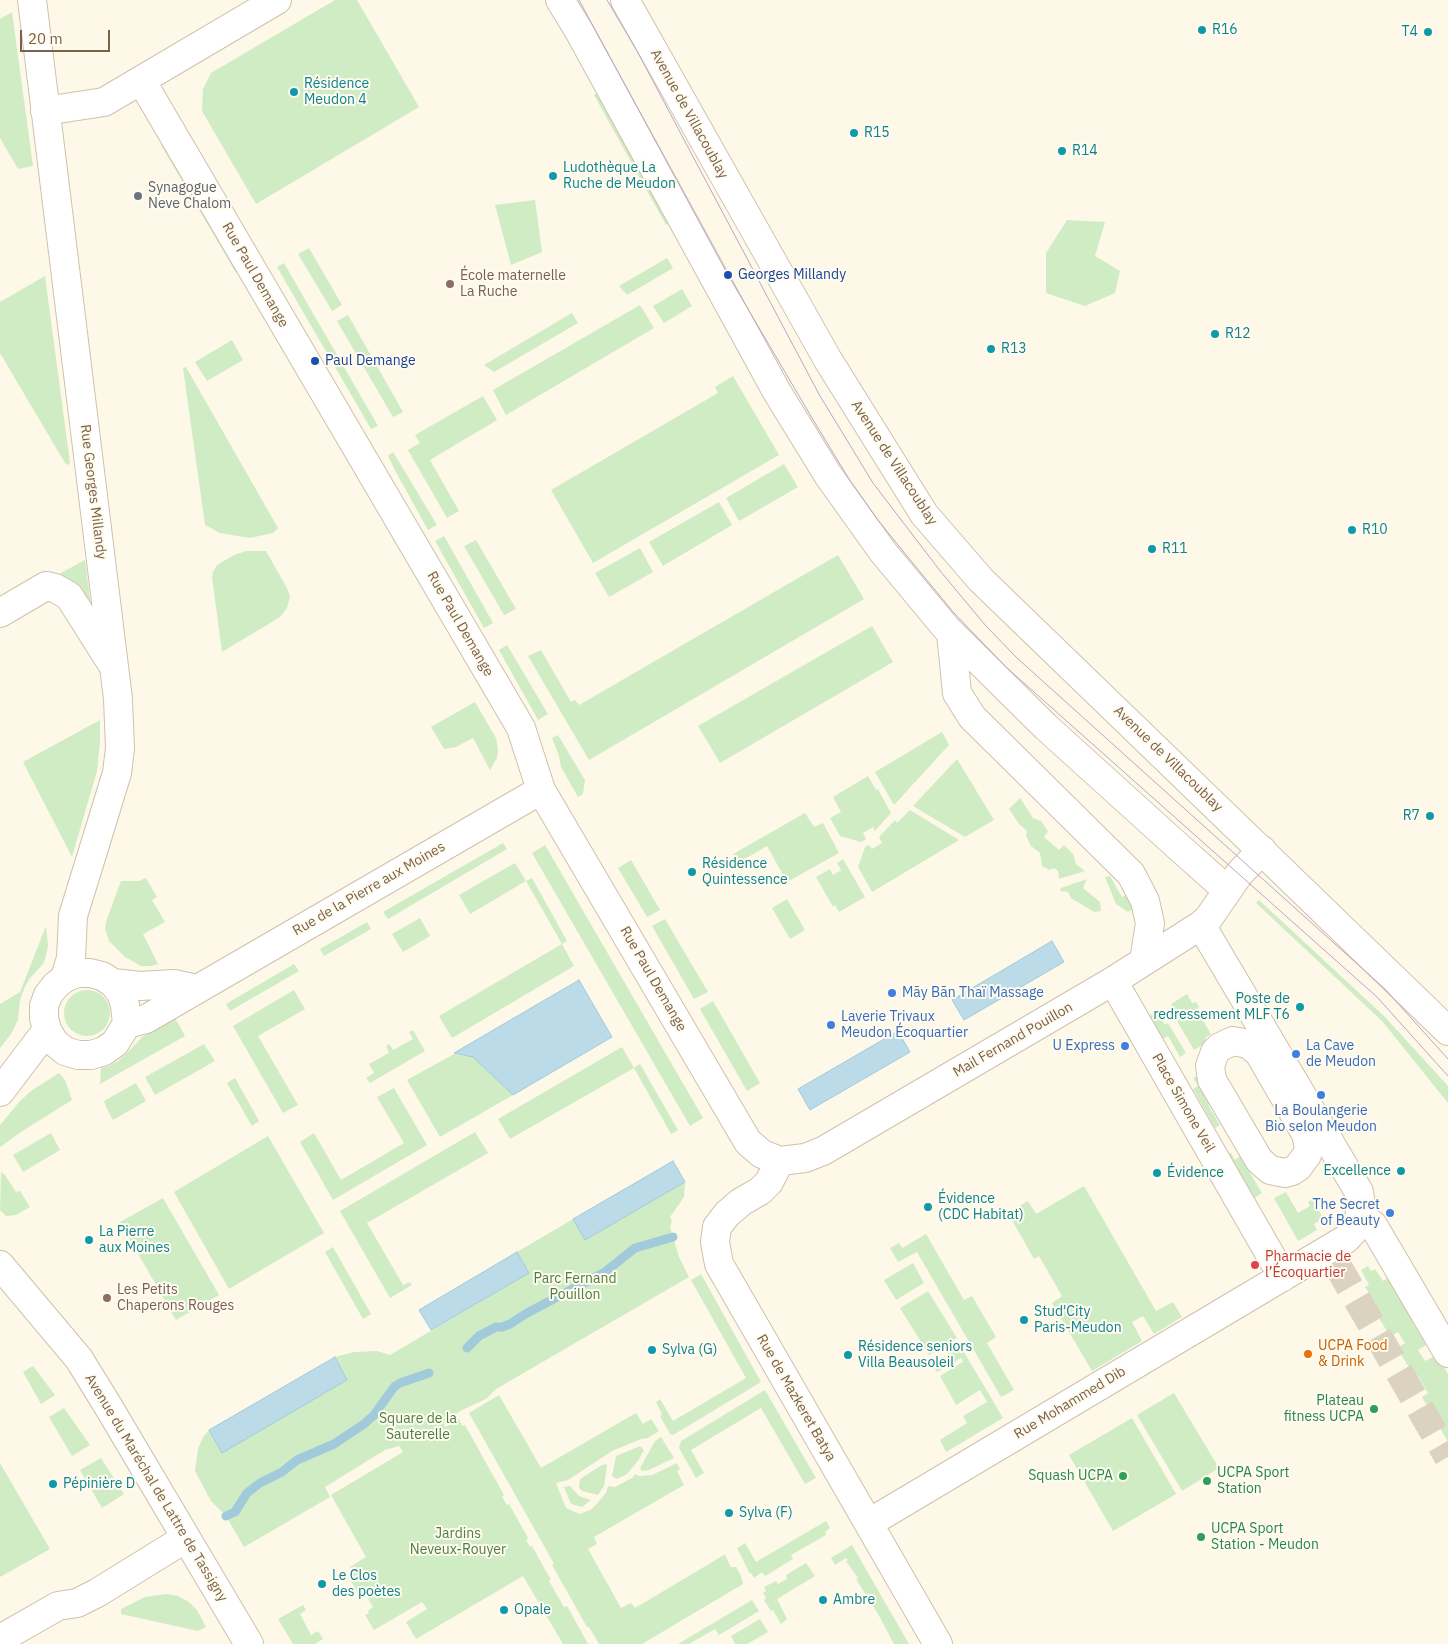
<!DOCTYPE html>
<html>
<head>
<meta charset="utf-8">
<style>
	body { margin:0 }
	#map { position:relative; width:1448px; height:1644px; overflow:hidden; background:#fdf8e8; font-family:"IBM Plex Sans",sans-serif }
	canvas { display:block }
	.scale { position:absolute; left:20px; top:30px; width:90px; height:22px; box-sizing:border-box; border:2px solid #79614a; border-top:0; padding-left:6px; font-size:15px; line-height:18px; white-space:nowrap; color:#79614a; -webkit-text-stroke:4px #fffbef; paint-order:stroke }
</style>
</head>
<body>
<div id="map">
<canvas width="1448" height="1644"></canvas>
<div class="scale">20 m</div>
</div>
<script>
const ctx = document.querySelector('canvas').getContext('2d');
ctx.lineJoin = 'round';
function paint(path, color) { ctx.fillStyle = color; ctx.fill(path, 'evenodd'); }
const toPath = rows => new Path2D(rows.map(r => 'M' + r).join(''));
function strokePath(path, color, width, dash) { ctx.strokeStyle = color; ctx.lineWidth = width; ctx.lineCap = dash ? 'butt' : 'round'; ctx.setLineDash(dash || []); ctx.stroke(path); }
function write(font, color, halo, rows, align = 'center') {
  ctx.font = font + ' "IBM Plex Sans",sans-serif'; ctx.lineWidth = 4; ctx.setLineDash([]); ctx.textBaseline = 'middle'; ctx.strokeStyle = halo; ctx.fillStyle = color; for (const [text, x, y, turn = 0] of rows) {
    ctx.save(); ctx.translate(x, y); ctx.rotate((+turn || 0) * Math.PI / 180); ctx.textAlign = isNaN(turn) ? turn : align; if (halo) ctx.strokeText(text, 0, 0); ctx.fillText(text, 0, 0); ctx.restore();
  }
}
const green = toPath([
	[335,0,357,0,419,107,256,204,202,111,203,89,211,73],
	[12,12,33,166,18,169,0,138,0,19],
	[600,91,672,222,666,225,594,95],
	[168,142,243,270,236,273,161,145],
	[535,200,542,252,511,265,495,205],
	[1067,220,1105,222,1095,256,1120,271,1115,293,1085,306,1046,293,1046,253],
	[309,248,342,305,332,311,298,254],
	[667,258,673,268,627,295,619,286],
	[284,263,378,426,371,429,277,267],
	[45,276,70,463,68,465,65,463,0,353,0,302],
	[682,289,692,306,664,323,653,306],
	[640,305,654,328,506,415,493,390],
	[572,313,578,323,494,372,484,365],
	[348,315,403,412,393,417,337,321],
	[232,340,243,360,207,381,195,362],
	[186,367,278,528,273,533,250,538,220,533,205,525,183,368],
	[733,376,779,455,593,563,551,490,718,393,715,387],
	[483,396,497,420,430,460,459,511,447,518,408,450,420,443,415,435],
	[393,452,437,525,428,530,397,474,388,456],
	[784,464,798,487,739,521,726,498],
	[719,502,732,525,663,566,649,542],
	[444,536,493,623,484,628,435,541],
	[476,540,516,609,504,615,464,546],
	[640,548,653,572,609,597,595,573],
	[246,551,266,551,288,590,290,597,287,608,280,617,222,652,212,577,213,572,217,565,234,555],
	[838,555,864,599,589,760,528,656,541,650,571,702,575,700,579,705],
	[85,560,91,606,69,581,59,574],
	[872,626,893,662,720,763,698,726],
	[507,645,548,714,538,720,499,650],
	[475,702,496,738,498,750,497,758,490,770,473,738,456,747,444,749,431,727],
	[100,720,100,741,97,771,72,857,23,762],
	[942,732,949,745,894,805,875,772],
	[558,735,585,780,583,794,578,797,561,767,559,756,552,738],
	[957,759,994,820,965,837,913,806],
	[868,776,876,790,878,789,891,813,875,831,873,827,863,833,866,839,861,842,840,836,830,818,841,812,833,797],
	[1020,798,1033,818,1041,821,1048,831,1044,837,1059,850,1064,845,1073,854,1076,864,1085,871,1059,879,1058,871,1054,868,1049,870,1042,866,1040,853,1031,846,1026,836,1027,831,1019,824,1009,809],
	[910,810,959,840,872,892,858,867,865,847,869,845,872,849,882,843,879,837,895,820,897,823],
	[805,813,814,827,823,823,839,853,787,882,767,846,738,863,733,854],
	[503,843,507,849,388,919,383,912],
	[545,845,703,1118,690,1126,532,853],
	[843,859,865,897,839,912,835,905,833,907,816,877,830,869,833,875,841,870,837,863],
	[631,860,660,910,647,917,618,868],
	[515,863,526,881,532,878,567,941,562,944,574,966,452,1038,439,1016,562,944,526,881,470,914,459,895],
	[1110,876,1122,897,1130,893,1137,906,1128,912,1116,904,1105,877],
	[146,878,157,897,152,900,165,922,143,934,158,964,151,966,141,966,125,957,109,941,105,928,107,919,121,881,139,881],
	[1087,879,1083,888,1100,902,1101,911,1094,912,1071,898,1068,892,1060,891,1061,888],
	[787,899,805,930,790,939,772,908],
	[1259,900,1385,1017,1448,1086,1448,1103,1382,1021,1256,903],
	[420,918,430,936,403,952,392,934],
	[665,919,708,992,694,999,652,926],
	[367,922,371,929,324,956,320,949],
	[46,926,48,946,45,959,43,964,30,978,25,987,20,1000,18,1020,11,1034,0,1048,0,1004,20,992],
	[294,964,299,971,230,1011,226,1004],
	'64 1013a23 23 0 1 1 46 0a23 23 0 1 1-46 0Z',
	[294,990,305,1009,258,1036,298,1105,283,1113,233,1026],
	[1187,994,1192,1003,1196,1002,1199,1007,1196,1009,1211,1034,1205,1038,1207,1042,1194,1050,1177,1021,1180,1019,1171,1004],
	[713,1001,760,1083,747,1091,700,1009],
	[1157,1011,1165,1025,1168,1023,1186,1053,1180,1057,1168,1036,1163,1039,1149,1016],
	[175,1018,185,1036,100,1084,101,1067,109,1066,118,1061,131,1049,142,1037],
	[413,1030,425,1051,370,1083,366,1078,374,1073,369,1064,389,1053,386,1046,389,1044,393,1050,413,1039,409,1032],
	[204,1044,215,1061,155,1095,145,1077],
	[622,1047,634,1068,640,1064,678,1130,671,1134,634,1068,510,1139,498,1119],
	[454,1054,473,1057,513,1095,440,1137,407,1080],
	[59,1073,65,1080,72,1100,24,1130,0,1147,0,1125,20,1101,31,1091],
	[1197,1076,1213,1102,1208,1105,1220,1125,1215,1128,1193,1089,1198,1086,1193,1078],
	[235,1078,259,1121,252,1126,227,1083],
	[136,1083,146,1101,113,1120,106,1107,104,1101],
	[394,1088,427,1145,333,1200,300,1142,314,1133,341,1180,404,1143,377,1097],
	[475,1132,488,1153,367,1223,403,1285,410,1282,412,1285,390,1298,340,1211],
	[51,1133,60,1150,23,1172,13,1155],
	[268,1136,324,1233,229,1289,174,1192],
	[1231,1153,1235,1160,1240,1156,1262,1193,1251,1200,1241,1177,1228,1154],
	[1,1172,5,1175,16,1192,20,1191,30,1207,16,1215,6,1216,0,1210],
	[685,1182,684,1197,670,1217,672,1221,670,1227,679,1257,689,1277,496,1389,486,1399,460,1411,444,1422,445,1427,459,1419,462,1426,465,1425,504,1495,502,1497,507,1505,509,1504,528,1538,526,1540,530,1547,532,1546,551,1580,549,1581,564,1607,567,1606,588,1644,563,1644,523,1576,416,1639,406,1622,427,1609,422,1602,374,1630,365,1615,369,1613,368,1611,373,1607,366,1595,361,1598,349,1578,354,1575,350,1567,366,1557,331,1495,403,1452,399,1446,385,1450,325,1487,330,1497,244,1547,226,1516,211,1501,195,1471,198,1449,203,1437,209,1430,222,1452,347,1380,335,1357,354,1352,377,1351,390,1355,529,1273,517,1252,573,1219,585,1240],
	[1084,1186,1156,1311,1173,1302,1182,1317,1154,1334,1143,1316,1132,1322,1142,1341,1092,1371,1052,1303,1062,1296,1039,1256,1034,1259,1008,1213,1028,1201,1036,1214],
	[1286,1192,1298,1213,1310,1206,1308,1202,1312,1199,1323,1218,1314,1224,1317,1230,1298,1241,1274,1198],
	[163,1198,219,1295,176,1320,120,1222],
	[926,1234,964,1300,972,1296,996,1337,987,1343,1014,1390,1001,1397,917,1252,898,1262,890,1248,899,1243,902,1248],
	[333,1247,371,1314,363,1319,325,1252],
	[913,1263,924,1283,896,1300,884,1280],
	[1368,1266,1371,1271,1375,1269,1383,1281,1391,1276,1414,1319,1412,1321,1426,1345,1418,1350,1425,1361,1437,1355,1448,1374,1448,1442,1422,1397,1428,1393,1418,1376,1415,1377,1397,1348,1405,1343,1398,1332,1390,1336,1372,1307,1376,1304,1365,1287,1369,1285,1361,1270],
	[701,1274,761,1382,673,1435,670,1434,660,1416,662,1414,656,1402,660,1399,673,1421,746,1378,691,1280],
	[928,1291,957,1338,929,1355,900,1308],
	[961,1347,1003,1418,946,1452,940,1440,967,1423,963,1416,987,1402,980,1390,956,1405,940,1376,963,1362,961,1358,937,1372,933,1364],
	[33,1366,55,1395,41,1404,23,1372],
	[765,1390,816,1478,805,1484,761,1408,691,1450,704,1473,696,1478,679,1448,681,1441],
	[1174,1393,1219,1468,1182,1491,1137,1415],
	[499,1395,541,1468,636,1413,643,1424,651,1419,659,1431,648,1438,641,1439,612,1451,568,1480,556,1483,566,1508,580,1514,590,1510,595,1506,606,1493,608,1486,615,1487,632,1478,635,1474,639,1476,652,1475,677,1463,680,1469,677,1471,684,1485,594,1537,597,1544,588,1549,621,1608,631,1603,635,1608,724,1555,725,1555,731,1567,736,1567,741,1576,743,1584,642,1644,599,1644,589,1627,587,1627,552,1565,554,1564,548,1553,469,1413],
	[64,1408,90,1445,72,1456,49,1417],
	[1132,1418,1176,1494,1113,1531,1069,1455],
	[661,1437,674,1458,649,1470,642,1471,640,1468,655,1441],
	[640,1446,644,1450,638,1461,627,1474,617,1479,612,1476,616,1456],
	[101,1458,124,1494,102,1508,80,1470],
	[0,1463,50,1549,0,1577],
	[606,1464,607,1466,604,1486,598,1495,582,1491,579,1487,580,1479,602,1465],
	[570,1486,579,1496,591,1500,582,1507,571,1504,564,1487],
	[826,1521,830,1528,825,1532,826,1535,791,1555,793,1559,765,1576,762,1572,754,1578,751,1573,750,1574,737,1548,745,1543,756,1562],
	[852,1545,909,1644,894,1644,878,1614,867,1597,867,1595,866,1595,856,1579,858,1578,846,1561,848,1560,846,1558,835,1565,831,1558],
	[806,1563,815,1576,777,1599,787,1619,781,1624,773,1610,771,1611,764,1600,766,1598,763,1593,766,1591,764,1587,776,1581,778,1584,787,1579,786,1575],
	[166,1594,178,1596,189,1602,197,1610,206,1627,198,1631,121,1614,121,1609,145,1597],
	[752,1600,759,1611,719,1635,715,1629,689,1644,678,1644],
	[303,1605,306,1610,300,1614,311,1635,318,1631,323,1639,315,1644,293,1644,278,1619],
	[760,1619,768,1632,747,1644,735,1644,731,1636]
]);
const water = toPath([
	[1052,941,1064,962,964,1020,952,1000,1052,941],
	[579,980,612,1037,513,1095,473,1057,454,1053,579,980],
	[898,1031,910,1052,810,1110,798,1089,898,1031],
	[673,1161,685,1182,585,1240,573,1219,673,1161],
	[517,1252,529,1273,431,1330,419,1310,517,1252],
	[335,1357,347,1380,222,1453,209,1430,335,1357]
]);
const stream = toPath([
	[467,1348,479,1336,496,1327,502,1327,510,1324,527,1313,605,1272,635,1248,673,1237],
	[226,1516,235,1512,247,1493,260,1483,282,1472,297,1460,334,1444,364,1424,374,1415,394,1387,400,1383,429,1373]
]);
const minorTunnel = toPath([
	[1336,1263,1448,1457]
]);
const minor = toPath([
	[32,0,118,699,120,748,117,773,73,916,71,958,65,978],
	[560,0,579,31,777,392,828,475,883,552,947,629,1046,727,1172,841,1227,890],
	[625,0,828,360,924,514,981,580,1448,1031],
	[141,80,521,728,541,790,748,1142,762,1154,780,1161],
	[45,111,104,102,277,0],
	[0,613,46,586,55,588,69,596,112,664],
	[951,633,957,693,972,717,1131,874,1145,901,1150,923,1144,961],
	[77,973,90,973,102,976,113,983,121,993,125,1005,127,1024,115,1043,104,1051,91,1055,78,1055,65,1051,54,1042,47,1030,44,1018,44,1006,48,995,56,985,65,978,77,973],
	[1113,981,1283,1277],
	[113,983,140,986,174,984,196,989],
	[127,1024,146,1019,541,790],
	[1233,1041,1248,1044,1259,1053,1306,1134,1309,1148,1307,1155,1298,1167,1292,1171,1285,1173,1270,1170,1259,1160,1212,1080,1210,1066,1215,1052,1220,1047,1233,1041],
	[0,1092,47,1030],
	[780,1161,805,1158,823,1151,1113,981,1201,925,1208,919,1239,874,1262,850],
	[780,1161,769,1182,760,1191,741,1202,727,1214,717,1227,715,1242,719,1264,938,1644],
	[1360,1217,1373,1225,1448,1353],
	[0,1265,79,1359,108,1406,249,1644],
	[869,1523,1346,1239,1358,1226,1361,1205,1359,1192,1201,925],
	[0,1639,58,1606,77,1603,97,1593,186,1538]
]);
const tram = toPath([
	[579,0,728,275,812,418,849,479,877,519,907,556,954,613,1007,668,1377,997,1448,1076],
	[607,0,637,51,820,396,873,483,941,572,986,626,1017,658,1385,989,1448,1059]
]);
const markers = [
	[1202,30,5,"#0f9aa8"],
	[1428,32,5,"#0f9aa8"],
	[294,92,5,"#0f9aa8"],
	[854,133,5,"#0f9aa8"],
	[1062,151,5,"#0f9aa8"],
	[553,176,5,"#0f9aa8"],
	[138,196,5,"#6b7280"],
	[728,275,5,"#1a4fb4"],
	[450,284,5,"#8d6e63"],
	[1215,334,5,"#0f9aa8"],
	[991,349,5,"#0f9aa8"],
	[315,361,5,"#1a4fb4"],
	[1352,530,5,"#0f9aa8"],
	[1152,549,5,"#0f9aa8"],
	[1430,816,5,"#0f9aa8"],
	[692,872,5,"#0f9aa8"],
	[892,993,5,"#3f7fe0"],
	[1300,1007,5,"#0f9aa8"],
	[831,1025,5,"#3f7fe0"],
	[1125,1046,5,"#3f7fe0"],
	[1296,1054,5,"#3f7fe0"],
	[1321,1095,5,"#3f7fe0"],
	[1401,1171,5,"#0f9aa8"],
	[1157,1173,5,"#0f9aa8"],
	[928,1207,5,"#0f9aa8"],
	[1390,1213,5,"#3f7fe0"],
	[89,1240,5,"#0f9aa8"],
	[1255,1265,5,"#e0444e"],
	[107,1298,5,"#8d6e63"],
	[1024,1320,5,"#0f9aa8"],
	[652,1350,5,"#0f9aa8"],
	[1308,1354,5,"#e8710a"],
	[848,1355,5,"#0f9aa8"],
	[1374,1409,5,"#2e9e5b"],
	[1123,1476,5,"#2e9e5b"],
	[1207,1481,5,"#2e9e5b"],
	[53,1484,5,"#0f9aa8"],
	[729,1513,5,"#0f9aa8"],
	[1201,1537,5,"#2e9e5b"],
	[322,1584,5,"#0f9aa8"],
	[823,1600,5,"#0f9aa8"],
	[504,1610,5,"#0f9aa8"]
];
const cultureNames = [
	["R16",1212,30],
	["T4",1418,32,"right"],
	["Résidence",304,84],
	["Meudon 4",304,100],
	["R15",864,133],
	["R14",1072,151],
	["Ludothèque La",563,168],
	["Ruche de Meudon",563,184],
	["R12",1225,334],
	["R13",1001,349],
	["R10",1362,530],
	["R11",1162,549],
	["R7",1420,816,"right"],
	["Résidence",702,864],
	["Quintessence",702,880],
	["Poste de",1290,999,"right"],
	["redressement MLF T6",1290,1015,"right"],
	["Excellence",1391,1171,"right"],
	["Évidence",1167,1173],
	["Évidence",938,1199],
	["(CDC Habitat)",938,1215],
	["La Pierre",99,1232],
	["aux Moines",99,1248],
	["Stud'City",1034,1312],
	["Paris-Meudon",1034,1328],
	["Résidence seniors",858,1347],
	["Villa Beausoleil",858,1363],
	["Sylva (G)",662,1350],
	["Pépinière D",63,1484],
	["Sylva (F)",739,1513],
	["Le Clos",332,1576],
	["des poètes",332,1592],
	["Ambre",833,1600],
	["Opale",514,1610]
];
const streetNames = [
	["Avenue de Villacoublay",689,114,61],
	["Rue Paul Demange",255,275,60],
	["Avenue de Villacoublay",894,463,57],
	["Rue Georges Millandy",93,492,83],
	["Rue Paul Demange",460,624,60],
	["Avenue de Villacoublay",1168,759,44],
	["Rue de la Pierre aux Moines",369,889,-30],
	["Rue Paul Demange",653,979,60],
	["Mail Fernand Pouillon",1013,1040,-30],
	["Place Simone Veil",1183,1103,60],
	["Rue de Mazkeret Batya",796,1398,60],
	["Rue Mohammed Dib",1070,1403,-31],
	["Avenue du Maréchal de Lattre de Tassigny",156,1488,59]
];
const worshipNames = [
	["Synagogue",148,188],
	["Neve Chalom",148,204]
];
const transitNames = [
	["Georges Millandy",738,275],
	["Paul Demange",325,361]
];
const educationNames = [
	["École maternelle",460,276],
	["La Ruche",460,292],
	["Les Petits",117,1290],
	["Chaperons Rouges",117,1306]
];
const shopNames = [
	["Māy Bān Thaï Massage",902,993],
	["Laverie Trivaux",841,1017],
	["Meudon Écoquartier",841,1033],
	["U Express",1115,1046,"right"],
	["La Cave",1306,1046],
	["de Meudon",1306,1062],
	["La Boulangerie",1321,1111,"center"],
	["Bio selon Meudon",1321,1127,"center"],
	["The Secret",1380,1205,"right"],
	["of Beauty",1380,1221,"right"]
];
const healthNames = [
	["Pharmacie de",1265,1257],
	["l’Écoquartier",1265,1273]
];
const parkNames = [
	["Parc Fernand",575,1279],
	["Pouillon",575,1295],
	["Square de la",418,1419],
	["Sauterelle",418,1435],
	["Jardins",458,1534],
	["Neveux-Rouyer",458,1550]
];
const foodNames = [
	["UCPA Food",1318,1346],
	["& Drink",1318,1362]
];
const leisureNames = [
	["Plateau",1364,1401],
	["fitness UCPA",1364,1417],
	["UCPA Sport",1217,1473,"left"],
	["Station",1217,1489,"left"],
	["Squash UCPA",1113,1476],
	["UCPA Sport",1211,1529,"left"],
	["Station - Meudon",1211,1545,"left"]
];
paint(green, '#d0ecc5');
paint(water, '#bbdbe8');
strokePath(water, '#a1cada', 1);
strokePath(stream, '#a1cada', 9);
strokePath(minorTunnel, '#dcd2c0', 28, [28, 14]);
strokePath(minor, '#d0c1ac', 30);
strokePath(minor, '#fff', 28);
strokePath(tram, '#bda5c8', 1);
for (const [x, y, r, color] of markers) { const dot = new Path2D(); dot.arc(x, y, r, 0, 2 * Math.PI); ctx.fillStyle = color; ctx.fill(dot); strokePath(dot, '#fffbef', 2); }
write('14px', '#0d838f', '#fffbef', cultureNames, 'left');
write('14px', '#79614a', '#fffbef', streetNames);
write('14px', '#5b616d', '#fffbef', worshipNames, 'left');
write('14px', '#164399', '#fffbef', transitNames, 'left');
write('14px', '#785e54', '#fffbef', educationNames, 'left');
write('14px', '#366cbe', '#fffbef', shopNames, 'left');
write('14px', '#be3a42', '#fffbef', healthNames, 'left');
write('14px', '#4c7f42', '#fffbef', parkNames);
write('14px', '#c56008', '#fffbef', foodNames, 'left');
write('14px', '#27864d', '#fffbef', leisureNames, 'right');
</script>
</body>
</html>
